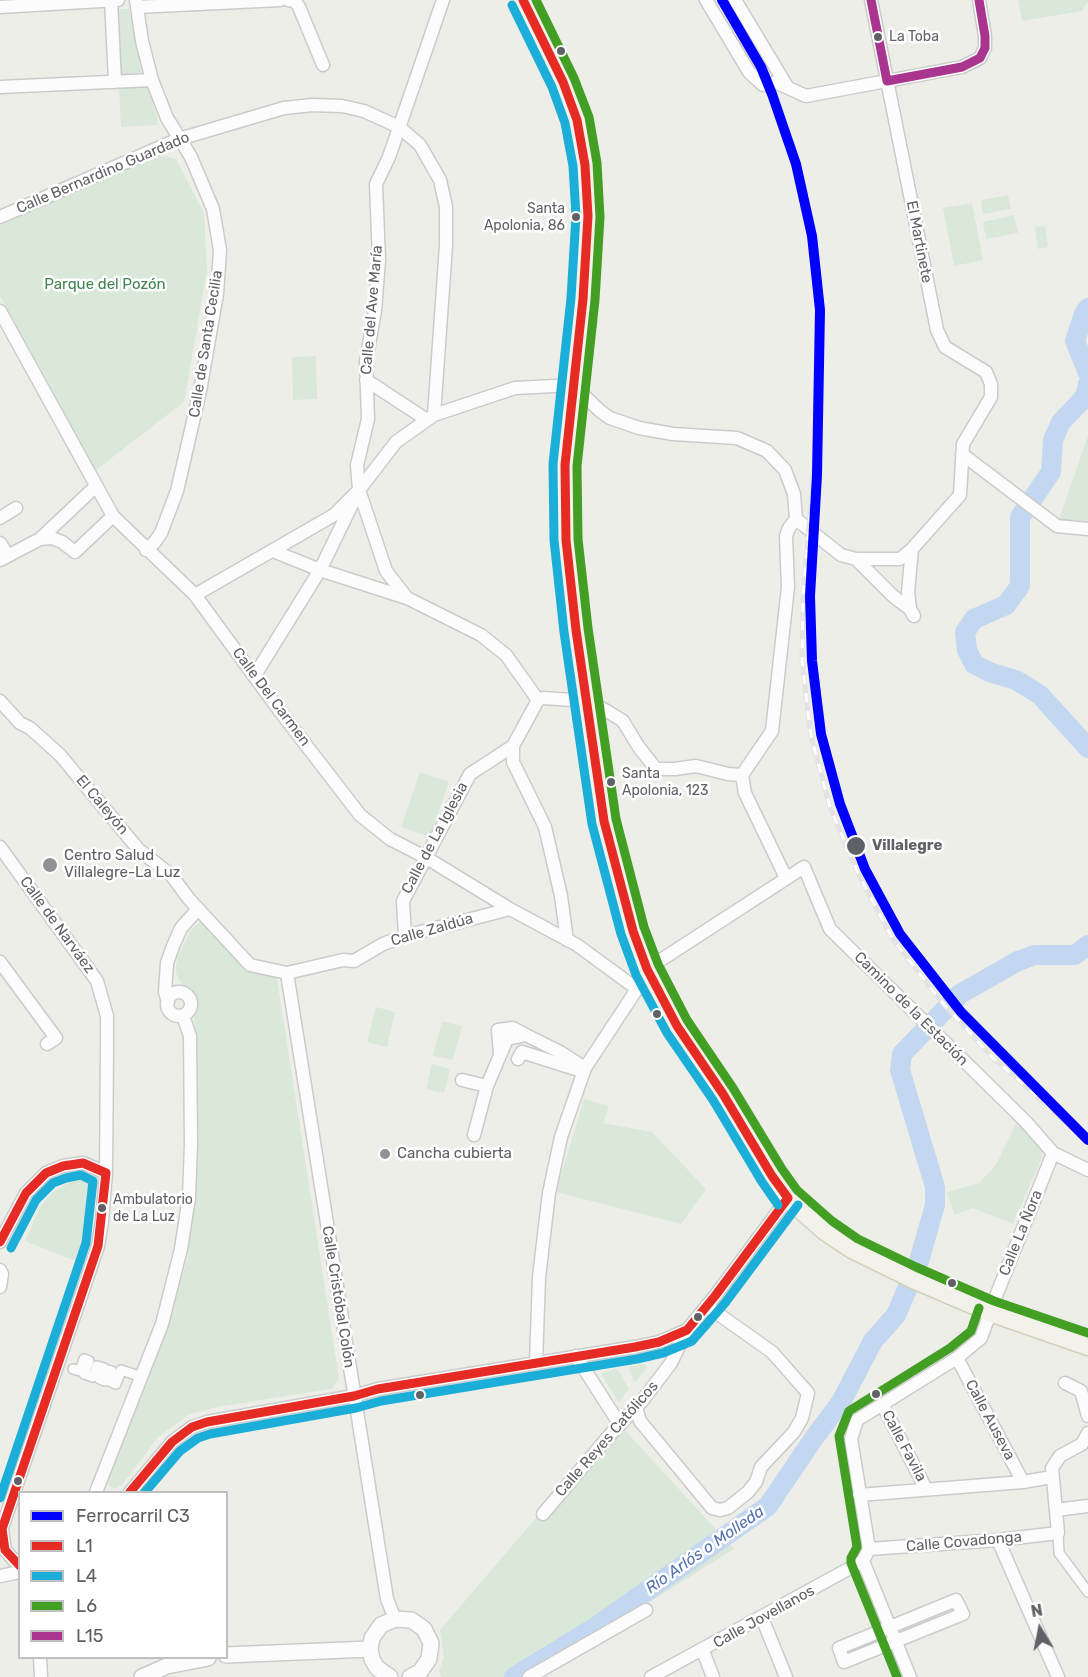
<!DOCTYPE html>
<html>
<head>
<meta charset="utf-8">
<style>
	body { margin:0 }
	#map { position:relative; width:1088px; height:1677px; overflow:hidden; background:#eeeee9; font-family:Rubik,sans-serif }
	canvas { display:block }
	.legend { position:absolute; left:18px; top:1491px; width:210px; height:168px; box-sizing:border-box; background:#fff; border:2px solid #bfc0c2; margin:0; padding:8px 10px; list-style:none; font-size:18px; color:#5f6166 }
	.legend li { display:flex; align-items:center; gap:12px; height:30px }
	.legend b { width:30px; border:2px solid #bfc0c2 }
	.north { position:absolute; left:1010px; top:1599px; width:60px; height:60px; -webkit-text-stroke:4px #fff; paint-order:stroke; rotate:350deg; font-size:16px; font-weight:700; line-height:24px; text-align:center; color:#5f6166 }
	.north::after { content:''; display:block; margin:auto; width:21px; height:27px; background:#5f6166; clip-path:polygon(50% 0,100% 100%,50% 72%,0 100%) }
</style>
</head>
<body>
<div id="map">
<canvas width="1088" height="1677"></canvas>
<ul class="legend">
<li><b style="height:8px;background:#00f"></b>Ferrocarril C3</li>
<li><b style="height:8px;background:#e62b24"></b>L1</li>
<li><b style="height:8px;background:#1baed9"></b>L4</li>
<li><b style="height:8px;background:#429f23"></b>L6</li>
<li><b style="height:8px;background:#a9358e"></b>L15</li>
</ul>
<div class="north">N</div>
</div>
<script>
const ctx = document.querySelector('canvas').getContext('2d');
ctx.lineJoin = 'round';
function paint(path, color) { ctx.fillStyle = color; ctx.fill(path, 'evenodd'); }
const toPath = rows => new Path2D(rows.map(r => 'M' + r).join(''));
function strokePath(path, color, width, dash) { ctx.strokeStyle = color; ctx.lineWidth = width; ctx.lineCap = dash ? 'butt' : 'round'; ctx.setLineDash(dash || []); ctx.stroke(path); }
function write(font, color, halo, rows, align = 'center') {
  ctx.font = font + ' Rubik,sans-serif'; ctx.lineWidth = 5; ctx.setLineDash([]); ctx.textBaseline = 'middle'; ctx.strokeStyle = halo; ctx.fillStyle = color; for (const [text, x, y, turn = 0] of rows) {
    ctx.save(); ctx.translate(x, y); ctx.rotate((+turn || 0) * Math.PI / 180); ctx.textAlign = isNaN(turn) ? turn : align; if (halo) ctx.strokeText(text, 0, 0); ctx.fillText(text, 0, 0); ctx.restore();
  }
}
const green = toPath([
	[1018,0,1088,0,1088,1,1082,11,1022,21],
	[117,9,129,9,143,77,122,78],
	[147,85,157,116,157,125,121,127,119,88],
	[154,153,176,159,204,213,207,271,184,402,96,470,0,296,0,226],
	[1008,195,1011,209,983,214,981,200],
	[972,203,983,260,954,266,943,208],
	[1014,215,1018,233,986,239,983,222],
	[1045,226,1048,247,1038,249,1035,227],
	[316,356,317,399,293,400,292,357],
	[1088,435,1088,529,1057,526],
	[420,772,449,782,430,837,401,827],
	[200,921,206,922,236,960,244,966,272,973,277,979,339,1379,333,1388,324,1390,217,1407,190,1414,158,1437,122,1485,115,1489,111,1487,108,1483,108,1476,166,1327,188,1257,198,1138,194,1012,193,997,179,980,176,973,176,965,178,956,190,931],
	[376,1007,395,1012,387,1047,367,1042],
	[442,1021,462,1026,453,1060,433,1056],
	[432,1064,450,1069,444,1093,426,1089],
	[584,1099,609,1106,603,1123,652,1132,706,1189,681,1224,556,1192],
	[1018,1119,1041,1146,1042,1158,1013,1224,973,1208,954,1215,947,1192,979,1183,996,1165],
	[87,1177,91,1178,96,1184,81,1263,25,1241,40,1207,52,1193,71,1181],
	[644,1364,647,1368,636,1381,634,1381,628,1367],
	[614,1369,618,1370,629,1389,619,1403,602,1375,602,1373],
	[622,1427,734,1549,531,1677,441,1677,439,1672,444,1657,440,1630,529,1526]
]);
const river = toPath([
	[1088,308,1084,314,1075,341,1088,373],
	[1088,384,1085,397,1061,422,1053,440,1051,472,1020,517,1020,586,1006,605,974,619,965,632,967,650,974,664,989,672,1016,680,1040,695,1088,748],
	[514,1677,594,1628,768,1506,814,1438,841,1402,873,1341,896,1315,919,1261,935,1205,935,1187,900,1070,902,1054,960,994,1018,961,1035,955,1075,955,1088,945]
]);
const pedestrian = toPath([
	[73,1369,80,1371,84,1359,89,1361,84,1374,93,1377,97,1366,104,1368,100,1379,104,1381,108,1370,112,1371,109,1381,116,1384,121,1370,142,1377],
	[1058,1533,1059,1553,1088,1592]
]);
const minor = toPath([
	[111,0,115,82],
	[136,0,142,41,152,80,167,118,191,157,213,209,220,250,217,294,200,391,177,491,161,533,154,543,146,550],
	[288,0,295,1,299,7,323,65],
	[706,0,749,72,763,85],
	[735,0,788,88],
	[0,7,118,0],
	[137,7,280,0],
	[775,82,806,96,962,67,980,58,985,48,985,36,979,0],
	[0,87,152,80],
	[0,217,179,139,284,108,312,105,342,106,364,111,399,127,420,145,440,180,446,207,446,245,434,415],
	[0,311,113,516,195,595,279,710,360,815,390,839,425,857,510,909,577,945,637,989],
	[366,380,427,420],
	[962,454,1057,526,1088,529],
	[359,490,386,571,407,598,481,635,506,655,538,700],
	[0,518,16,508],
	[796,519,841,555,856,559,900,559,912,549,960,495,963,444,991,397,991,384,986,372,945,347,937,330,871,0],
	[40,539,52,538,62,542,75,552,113,516],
	[0,543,8,556],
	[273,551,320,570,407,598],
	[856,559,893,596,910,609,914,616],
	[0,560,40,539,96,486],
	[195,595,334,515,359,490,396,442,434,415,515,388,573,385,600,411,610,418,639,428,673,434,737,438,767,451,785,470,794,494,796,519],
	[910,609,908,592,912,549],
	[255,675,320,570,359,490,357,465,368,419,366,361,375,311,379,260,376,184,389,157,443,0],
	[538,700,543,698,587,701,607,711,623,721,638,746,656,769,675,769,696,766,728,774,742,775],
	[0,701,20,723,30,728,60,755,139,850,171,875,189,899,250,965,287,973,343,960,354,961,383,944,405,936,510,909],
	[513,746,513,762,545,827,561,896,567,940],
	[0,847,97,981,107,1016,107,1044,106,1173,102,1221,98,1246,0,1534],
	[786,878,745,793,742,775,772,731,788,587,786,536,789,528,796,519],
	[405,936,403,901,470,774,513,746,538,700],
	[0,962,56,1038,47,1044],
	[287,973,387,1599,395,1619],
	'167 1004a12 12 0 1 1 24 0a12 12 0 1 1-24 0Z',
	[168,1002,165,992,167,963,173,946,181,928,198,909],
	[500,1053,498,1030,513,1028,526,1035],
	[518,1059,522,1052,582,1071],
	[462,1080,487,1086],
	[474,1135,487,1086,507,1039,526,1035,560,1052,585,1068],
	[0,1242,26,1193,46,1173,63,1166,83,1163,106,1173],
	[0,1270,2,1274,0,1287],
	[576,1356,620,1425],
	[957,1358,1023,1482],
	[536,1363,539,1277,549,1193,561,1137,585,1068,637,989,647,969,804,867,830,929,1026,1122,1053,1153,1088,1170],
	[1065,1383,1081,1391,1088,1416],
	[882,1404,926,1489],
	[636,1408,640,1421,712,1508,720,1510,728,1508,748,1492,756,1482,761,1467,794,1432,802,1418,808,1393,772,1352,707,1306],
	[96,1492,162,1324,181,1249,189,1197,191,1144,190,1036,183,1016],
	[130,1492,172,1442,192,1427,207,1422,354,1396,378,1389,635,1347,659,1342,687,1330],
	[859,1495,1023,1482,1052,1477],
	[1056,1510,1088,1506],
	[543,1514,608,1437,642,1401,671,1363,687,1330,715,1296,788,1198],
	[2,1529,5,1550,20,1567],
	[998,1540,1058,1677],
	[869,1549,851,1439,857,1420,957,1358,981,1338,998,1291,1053,1153],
	[869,1549,998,1540,1058,1533,1052,1468,1060,1456,1082,1444,1088,1433],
	[863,1561,910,1677],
	[0,1576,20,1572],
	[956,1600,963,1614,844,1662,839,1648,956,1600],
	[762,1618,786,1677],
	[703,1651,713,1677],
	[40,1658,41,1677],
	[529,1677,646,1610],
	[651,1677,863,1561,869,1549]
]);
const tertiary = toPath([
	[226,1655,370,1649],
	[142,1677,167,1666,208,1658],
	[390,1677,377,1668,372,1659,370,1649,372,1638,381,1625,395,1619,411,1620,420,1626,424,1629,431,1643,429,1659,420,1672,410,1677]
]);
const primary = toPath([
	[523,0,563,82,577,120,585,165,588,216,583,299,565,465,566,540,576,630,604,821,633,931,647,969,677,1026,723,1094,772,1176,788,1198,825,1231,852,1249,911,1278,990,1312,1088,1346]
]);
const rail = toPath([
	[818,424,803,596,802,662,811,736,830,807,858,873,892,938,940,1000,991,1056,1088,1141]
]);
const bus1 = toPath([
	[523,0,563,82,577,120,585,165,588,216,583,299,565,465,566,540,576,630,604,821,633,931,647,969,677,1026,723,1094,772,1176,788,1198],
	[0,1242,26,1193,46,1173,63,1166,83,1163,106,1173,98,1246,2,1529,5,1550,20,1566],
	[130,1492,172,1442,192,1427,207,1422,354,1396,378,1389,635,1347,659,1342,687,1330,715,1296,788,1198]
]);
const bus2 = toPath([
	[512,5,552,87,565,123,573,166,576,216,571,298,553,464,554,540,564,632,592,824,621,934,636,975,667,1033,713,1100,762,1182,778,1205],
	[145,1492,180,1451,198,1438,210,1434,356,1408,381,1401,637,1359,663,1353,692,1341,725,1303,798,1205],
	[0,1498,86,1243,93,1181,81,1175,66,1178,53,1183,36,1200,11,1248]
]);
const bus3 = toPath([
	[536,0,574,78,589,117,597,163,600,217,595,300,577,466,578,539,588,628,616,819,644,927,658,964,687,1020,733,1088,782,1169,797,1190,832,1221,858,1239,916,1267,994,1301,1088,1333],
	[897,1677,851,1563,851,1558,857,1547,839,1436,849,1411,950,1348,971,1331,979,1308]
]);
const bus4 = toPath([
	[871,0,887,81],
	[887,81,962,67,980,58,985,48,985,36,979,0]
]);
const rail1 = toPath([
	[722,0,761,67,772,94,796,164,812,236,820,310,817,475,810,596,812,661,821,734,840,804,865,869,900,934,961,1012,1088,1140]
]);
const markers = [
	[878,37,5,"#5f6166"],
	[561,51,5,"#5f6166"],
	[576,217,5,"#5f6166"],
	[611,782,5,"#5f6166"],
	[856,846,10,"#5f6166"],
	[50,865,8,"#919294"],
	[657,1014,5,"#5f6166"],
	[385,1154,6,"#919294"],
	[102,1208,5,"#5f6166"],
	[952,1283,5,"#5f6166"],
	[698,1317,5,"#5f6166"],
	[876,1394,5,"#5f6166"],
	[420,1395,5,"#5f6166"],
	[18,1481,5,"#5f6166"]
];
const busNames = [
	["La Toba",889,37],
	["Santa",565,209,"right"],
	["Apolonia, 86",565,226,"right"],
	["Santa",622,774],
	["Apolonia, 123",622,791],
	["Ambulatorio",113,1200],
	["de La Luz",113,1217]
];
const streetNames = [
	["Calle Bernardino Guardado",103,173,-23],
	["El Martinete",919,242,79],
	["Calle del Ave María",372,310,-85],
	["Calle de Santa Cecilia",206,344,-81],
	["Calle Del Carmen",271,697,53],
	["El Caleyón",102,805,50],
	["Calle de La Iglesia",435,838,-62],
	["Calle de Narváez",57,925,54],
	["Calle Zaldúa",432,930,-16],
	["Camino de la Estación",911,1009,45],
	["Calle La Ñora",1021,1233,-68],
	["Calle Cristóbal Colón",338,1297,81],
	["Calle Auseva",990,1420,62],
	["Calle Reyes Católicos",607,1439,-49],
	["Calle Favila",904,1446,62],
	["Calle Covadonga",964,1542,-5],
	["Calle Jovellanos",764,1617,-29]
];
const parkNames = [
	["Parque del Pozón",105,285]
];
const stopNames = [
	["Villalegre",872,846]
];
const poiNames = [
	["Centro Salud",64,856],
	["Villalegre-La Luz",64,873],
	["Cancha cubierta",397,1154]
];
const waterNames = [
	["Río Arlós o Molleda",705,1550,-35]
];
paint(green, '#d9e8d9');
strokePath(river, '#c4d7f1', 20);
strokePath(pedestrian, '#cbcbcb', 12);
strokePath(minor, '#cbcbcb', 15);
strokePath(tertiary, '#cbcbcb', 18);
strokePath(primary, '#d2d0ba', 21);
strokePath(pedestrian, '#fcfcfc', 9);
strokePath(minor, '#fcfcfc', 12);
strokePath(tertiary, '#fcfcfc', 15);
strokePath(primary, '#f2f2ea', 18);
strokePath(rail, '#e3e3e3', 5);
strokePath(rail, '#fff', 3, [9]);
strokePath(bus1, '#e62b24', 9);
strokePath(bus2, '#1baed9', 9);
strokePath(bus3, '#429f23', 9);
strokePath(bus4, '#a9358e', 9);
strokePath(rail1, '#00f', 10);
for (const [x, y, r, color] of markers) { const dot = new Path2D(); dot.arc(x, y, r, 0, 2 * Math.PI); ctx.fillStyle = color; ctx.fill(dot); strokePath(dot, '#fff', 2); }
write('14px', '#5f6166', '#fff', busNames, 'left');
write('15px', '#5f6166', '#fff', streetNames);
write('15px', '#42824f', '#fff', parkNames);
write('bold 15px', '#5f6166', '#fff', stopNames, 'left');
write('15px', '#5f6166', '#fff', poiNames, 'left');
write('italic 16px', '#5471ae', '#fff', waterNames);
</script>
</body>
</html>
